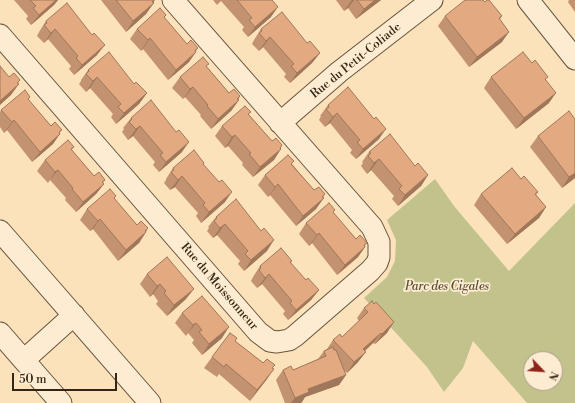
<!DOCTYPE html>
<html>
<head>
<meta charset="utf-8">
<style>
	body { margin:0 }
	#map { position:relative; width:575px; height:403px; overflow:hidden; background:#fce2ba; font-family:"Libre Bodoni",serif }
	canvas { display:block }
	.north { position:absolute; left:523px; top:351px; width:40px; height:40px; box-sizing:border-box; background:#fdecd2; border:1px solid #ad9c86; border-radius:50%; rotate:115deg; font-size:11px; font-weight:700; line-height:16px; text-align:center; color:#352514 }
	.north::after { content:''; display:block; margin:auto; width:14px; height:18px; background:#8f2418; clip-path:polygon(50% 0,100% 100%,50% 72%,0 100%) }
	.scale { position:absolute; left:12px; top:373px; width:105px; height:18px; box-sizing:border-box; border:2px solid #352514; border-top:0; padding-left:5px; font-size:12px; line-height:14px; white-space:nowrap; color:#352514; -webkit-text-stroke:3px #fdecd2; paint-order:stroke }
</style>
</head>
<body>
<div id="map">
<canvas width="575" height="403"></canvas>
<div class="north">N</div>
<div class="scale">50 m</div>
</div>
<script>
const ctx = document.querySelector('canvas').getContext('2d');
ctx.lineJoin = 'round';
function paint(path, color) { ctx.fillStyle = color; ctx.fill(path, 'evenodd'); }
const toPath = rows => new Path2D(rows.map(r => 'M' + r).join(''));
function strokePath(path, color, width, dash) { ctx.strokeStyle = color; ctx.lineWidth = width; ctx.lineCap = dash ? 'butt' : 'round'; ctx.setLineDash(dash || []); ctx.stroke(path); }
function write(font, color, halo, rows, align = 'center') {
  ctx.font = font + ' "Libre Bodoni",serif'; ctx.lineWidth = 3.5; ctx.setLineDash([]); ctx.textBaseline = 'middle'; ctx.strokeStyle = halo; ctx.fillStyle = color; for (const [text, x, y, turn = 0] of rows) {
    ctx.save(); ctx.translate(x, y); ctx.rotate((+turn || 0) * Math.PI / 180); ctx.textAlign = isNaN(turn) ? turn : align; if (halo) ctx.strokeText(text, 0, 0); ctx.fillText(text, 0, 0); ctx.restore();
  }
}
const green = toPath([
	[435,179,454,206,509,271,575,203,575,403,527,403,473,341,463,368,444,392,427,367,364,298,387,277,395,261,396,240,387,220],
	[531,359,555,359,555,383,531,383]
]);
const minor = toPath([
	[528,0,575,59],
	[0,35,258,332,270,341,277,342,289,340,295,336,370,271,377,263,379,257,379,242,372,227,173,0],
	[280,123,339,72,432,0],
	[0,231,150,403],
	[0,333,61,403],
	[24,360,74,315]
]);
const wall = toPath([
	[14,0,58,0,54,5,31,25,26,19,28,16],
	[101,0,155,0,146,14,126,32],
	[213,0,272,0,271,17,248,37,242,30,244,27,221,1,217,5],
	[336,0,381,0,356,19,348,8,344,11],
	[569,0,575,0,575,12,568,2],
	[485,2,502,16,500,19,502,42,469,67,438,26,445,16],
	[166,15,164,18,187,44,196,51,189,62,168,80,143,49,141,51,130,39,137,29],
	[46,21,97,55,74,75,69,69,71,66,48,39,44,43,37,36,39,32],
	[261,29,307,43,320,53,312,63,290,83,284,77,286,74,263,47,259,51,252,44,254,40],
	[207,67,229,93,240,96,238,100,239,100,231,111,211,129,200,116,201,115,185,97,183,99,172,88,180,77],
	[88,70,134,84,147,93,139,104,116,124,111,117,113,114,90,88,86,92,79,84,81,81,81,80],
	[491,77,546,80,549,103,516,129,484,88],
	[28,100,51,126,60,133,53,144,32,162,7,130,4,133,0,127,0,112,1,110],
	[328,105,379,139,356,159,350,153,352,150,330,123,325,127,319,120,321,116,320,116],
	[249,115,272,141,280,148,274,160,253,177,242,165,243,163,228,146,225,148,215,136,222,126],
	[131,118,182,152,159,172,153,165,155,162,133,136,128,140,122,132,124,129,123,128],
	[538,136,575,178,562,188,530,147],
	[74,147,71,150,94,176,104,184,96,194,76,212,65,200,66,198,50,180,48,183,37,171,45,160],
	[369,152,428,175,421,186,398,206,392,199,394,196,371,170,367,174,361,166,363,163,362,162],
	[204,163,203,165,225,202,201,223,196,216,198,213,175,187,170,190,164,183,166,180,166,179,173,168],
	[292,164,314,190,325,194,316,209,296,226,270,195,268,197,258,185,265,175],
	[521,179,538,192,536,195,546,207,539,218,507,244,474,205,481,194],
	[114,199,137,225,148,228,146,232,139,243,118,261,93,229,90,231,80,220,87,209],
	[333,213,356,239,367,243,364,246,365,247,358,257,337,275,312,243,309,246,299,234,306,223],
	[216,217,267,251,244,271,238,264,240,261,217,235,213,238,207,231,209,228,208,227],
	[292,261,290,263,306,280,319,290,311,300,288,320,283,314,285,311,262,284,257,288,251,281,253,277,260,266],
	[147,274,186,299,167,316,156,304,158,301,153,294,150,297,140,284],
	[364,308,387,333,375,344,373,343,365,351,358,362,347,373,344,370,346,375,339,385,305,397,302,402,301,403,285,403,276,380,283,370,293,370,318,359,324,351,327,349,333,340,342,337,359,321,357,318],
	[182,313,222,338,202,355,192,343,194,340,188,333,186,336,175,323],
	[235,341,262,362,273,368,267,379,250,401,219,374,217,377,204,368,212,357]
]);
const shadedWall = toPath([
	[56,0,58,0,54,5,31,25,39,15],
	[155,0,151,6,154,3,146,14,126,32,133,21],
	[352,0,354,0,348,8,344,11],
	[375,0,381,0,356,19,364,9],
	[278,7,271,17,248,37,255,27],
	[55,29,48,39,44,43,51,33],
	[509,32,502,42,469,67,477,57],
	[270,37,263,47,259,51,266,41],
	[150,38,143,49,141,51,148,40],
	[105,45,97,55,74,75,82,65],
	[198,48,193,55,196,52,189,62,168,80,176,70],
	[320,53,312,63,290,83,297,73],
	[97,77,90,88,86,92,93,81],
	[20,80,15,87,19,84,11,95,0,105,0,101],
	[193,87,185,97,183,99,190,89],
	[147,93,139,104,116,124,124,113],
	[556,93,549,103,516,129,524,118],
	[240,96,236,103,239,100,231,111,211,129,218,119],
	[337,113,330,123,325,127,333,117],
	[14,120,7,130,4,133,12,122],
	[140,126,133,136,128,140,136,129],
	[386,129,379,139,356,159,363,149],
	[62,130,57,136,60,134,53,144,32,162,40,152],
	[235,135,228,146,225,148,232,137],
	[189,142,182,152,159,172,166,162],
	[282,145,278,152,281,149,274,160,253,177,260,167],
	[379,159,371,170,367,174,374,163],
	[58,170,50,180,48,183,55,172],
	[575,173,575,178,562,188,569,177],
	[428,175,421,186,398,206,405,195],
	[182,176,175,187,170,190,178,180],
	[105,180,101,186,104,184,96,194,76,212,83,202],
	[278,184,270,195,268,197,275,187],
	[232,192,225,202,201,223,209,212],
	[325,194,320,201,324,198,316,209,296,226,303,216],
	[546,207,539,218,507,244,515,234],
	[100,219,93,229,90,231,98,221],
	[225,224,217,235,213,238,220,228],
	[148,228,143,235,146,232,139,243,118,261,126,250],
	[319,233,312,243,309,246,317,235],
	[274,240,267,251,244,271,251,260],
	[367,243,361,250,365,247,358,257,337,275,345,265],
	[269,274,262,284,257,288,265,278],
	[160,284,153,294,150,297,157,286],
	[194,289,186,299,167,316,174,305],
	[319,290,311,300,288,320,296,310],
	[394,322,387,333,375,344,382,334],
	[196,323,188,333,186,336,193,325],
	[229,327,222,338,202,355,209,344],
	[381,333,373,343,356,359,363,349],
	[366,352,358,362,347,373,354,362],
	[274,369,267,379,250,401,257,390],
	[346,375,339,385,305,397,302,402,301,403,291,403,295,398,308,389]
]);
const building = toPath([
	[30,0,56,0,39,15,33,8,36,6,30,0],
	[116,0,154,0,152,2,154,3,133,21,116,0],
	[237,0,272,0,278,7,255,27,249,20,252,18,237,0],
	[357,0,375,0,364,9,357,0],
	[465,0,483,0,485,2,487,0,489,0,502,16,499,18,509,32,477,57,445,16,465,0],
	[67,3,92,35,94,33,105,45,82,65,76,58,78,56,55,29,51,33,44,25,47,23,46,21,67,3],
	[160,8,166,15,164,17,187,44,191,40,198,48,195,50,196,52,176,70,150,38,148,40,137,29,160,8],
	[282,12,307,43,310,41,320,53,297,73,291,66,294,64,270,37,266,41,259,33,262,31,261,29,282,12],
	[109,52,134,84,136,82,147,93,124,113,118,107,121,104,97,77,93,81,86,74,89,71,88,70,109,52],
	[523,52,532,63,535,60,548,77,545,79,556,93,524,118,491,77,523,52],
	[203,57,209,64,206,66,229,93,234,89,240,96,237,99,239,100,218,119,207,106,208,105,193,87,190,89,180,77,203,57],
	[0,66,9,77,14,73,20,80,17,83,19,84,0,101,0,66],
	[348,87,374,119,376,117,386,129,363,149,357,142,360,140,337,113,333,117,326,109,329,107,328,105,348,87],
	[25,90,30,97,28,99,51,126,55,122,62,130,59,132,60,134,40,152,14,120,12,122,1,110,25,90],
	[151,100,176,132,179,130,189,142,166,162,160,155,163,153,140,126,136,129,129,122,132,119,131,118,151,100],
	[245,106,251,112,248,114,272,141,276,138,282,145,280,148,281,149,260,167,249,154,251,153,235,135,232,137,222,126,245,106],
	[569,111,575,119,575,173,569,177,538,136,569,111],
	[390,134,415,166,418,163,428,175,405,195,399,189,402,186,379,159,374,163,368,156,371,153,369,152,390,134],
	[68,140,74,147,71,149,94,176,99,172,105,180,102,182,104,184,83,202,72,189,73,188,58,170,55,172,45,160,68,140],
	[194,150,204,163,203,164,219,182,222,180,232,192,209,212,203,205,205,203,182,176,178,180,171,172,174,170,173,168,194,150],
	[288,155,294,161,291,164,314,190,319,187,325,194,322,197,324,198,303,216,278,184,275,187,265,175,288,155],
	[512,168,521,179,524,176,538,192,535,194,546,207,515,234,481,194,512,168],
	[110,189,116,196,114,198,137,225,141,221,148,228,145,231,146,232,126,250,100,219,98,221,87,209,110,189],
	[236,199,261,231,264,228,274,240,251,260,245,254,248,251,225,224,220,228,214,221,217,218,216,217,236,199],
	[329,203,335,210,333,212,356,239,360,235,367,243,364,245,365,247,345,265,319,233,317,235,306,223,329,203],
	[281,248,292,261,290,262,306,280,308,278,319,290,296,310,290,303,292,301,269,274,265,278,259,270,261,268,260,266,281,248],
	[167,257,194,289,174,305,164,293,166,291,160,284,157,286,147,274,167,257],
	[202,296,229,327,209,344,199,332,202,330,196,323,193,325,182,313,202,296],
	[372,301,374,304,376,302,394,322,382,334,381,333,363,349,366,352,354,362,333,340,340,334,342,337,368,312,364,308,372,301],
	[230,333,237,338,235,341,262,362,263,363,267,359,275,365,272,368,274,369,257,390,226,364,224,367,212,357,230,333],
	[333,347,334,350,336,350,346,375,308,389,309,392,295,398,283,370,291,366,293,370,326,356,324,351,333,347]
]);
const streetNames = [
	["Rue du Petit-Coliade",356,61,-39],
	["Rue du Moissonneur",219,287,49]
];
const parkNames = [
	["Parc des Cigales",447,287]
];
paint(green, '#c2c28d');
strokePath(minor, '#67543e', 23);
strokePath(minor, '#fdecd2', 21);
paint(wall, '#c39270');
paint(shadedWall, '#9f775b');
paint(building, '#e3aa82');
strokePath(building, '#9f775b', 1);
write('12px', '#352514', '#fdecd2', streetNames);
write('italic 12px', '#584c32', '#fdecd2', parkNames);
</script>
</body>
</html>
